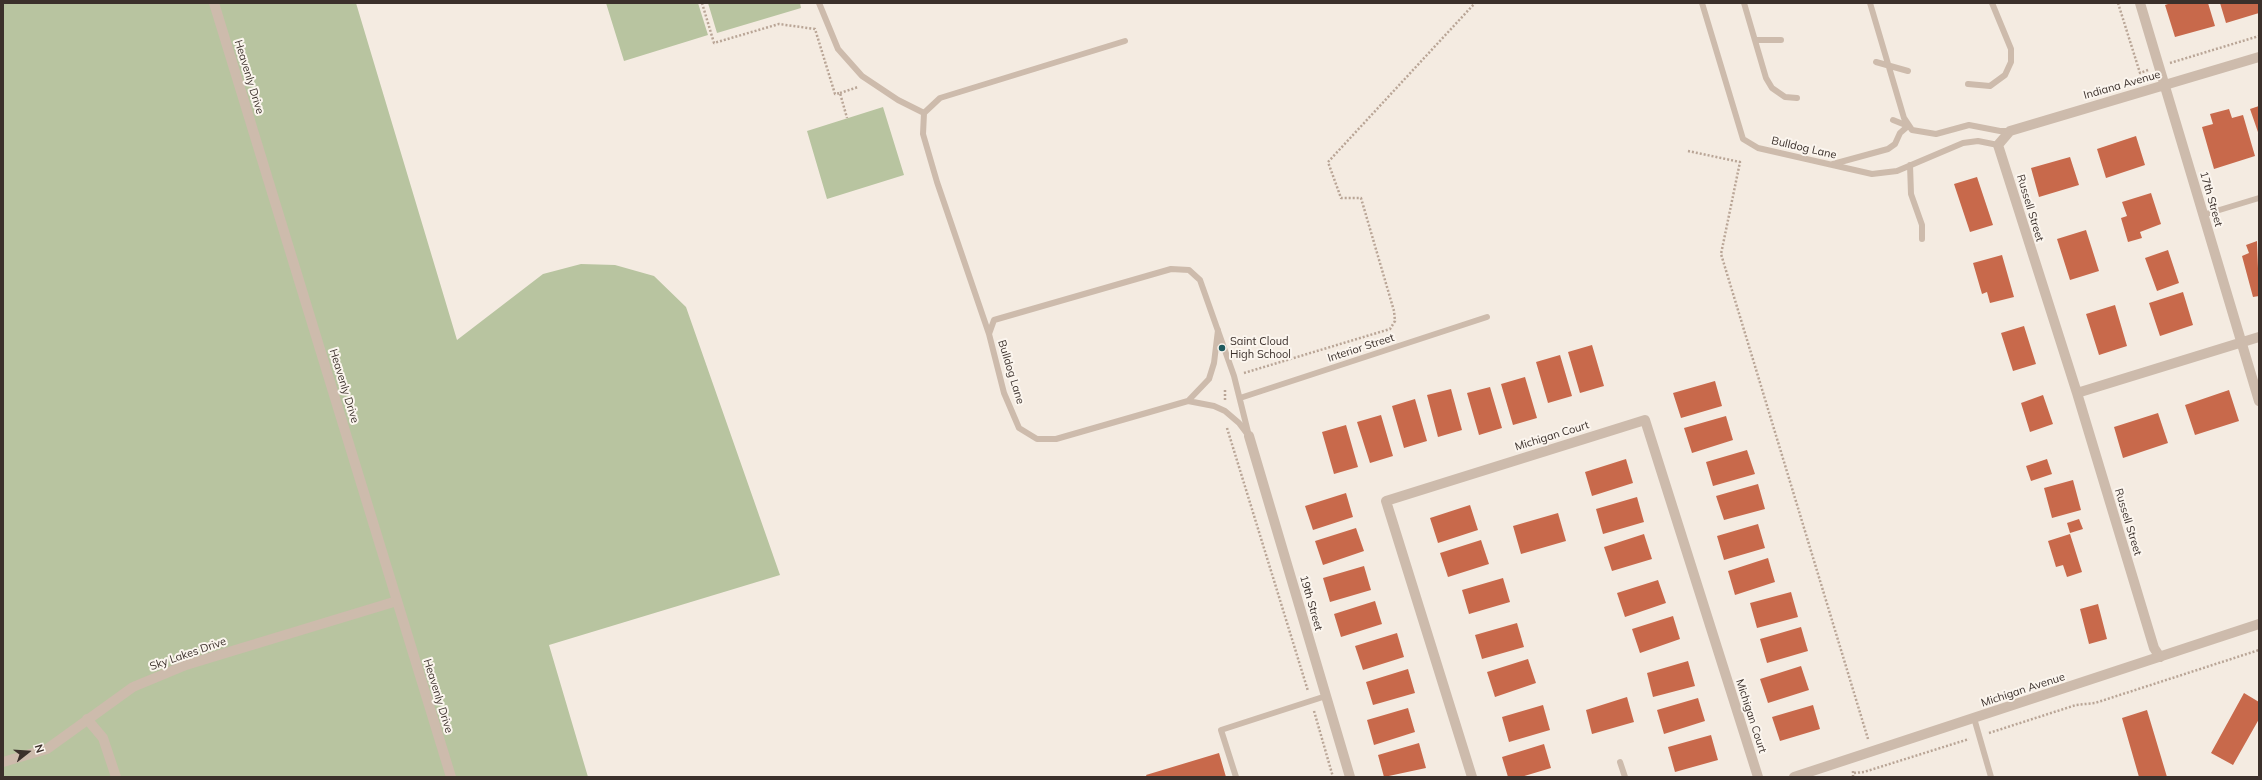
<!DOCTYPE html>
<html>
<head>
<meta charset="utf-8">
<style>
	body { margin:0 }
	#map { position:relative; width:2262px; height:780px; overflow:hidden; background:#f4ebe1; font-family:Mulish,sans-serif }
	canvas { display:block }
	.frame { position:absolute; inset:0; border:4px solid #3b302b; pointer-events:none }
	.north { position:absolute; left:8px; top:732px; width:40px; height:40px; -webkit-text-stroke:3px #fbf5ee; paint-order:stroke; rotate:73deg; font-size:11px; font-weight:700; line-height:16px; text-align:center; color:#3b302b }
	.north::after { content:''; display:block; margin:auto; width:14px; height:18px; background:#3b302b; clip-path:polygon(50% 0,100% 100%,50% 72%,0 100%) }
</style>
</head>
<body>
<div id="map">
<canvas width="2262" height="780"></canvas>
<div class="frame"></div>
<div class="north">N</div>
</div>
<script>
const ctx = document.querySelector('canvas').getContext('2d');
ctx.lineJoin = 'round';
function paint(path, color) { ctx.fillStyle = color; ctx.fill(path, 'evenodd'); }
const toPath = rows => new Path2D(rows.map(r => 'M' + r).join(''));
function strokePath(path, color, width, dash) { ctx.strokeStyle = color; ctx.lineWidth = width; ctx.lineCap = dash ? 'butt' : 'round'; ctx.setLineDash(dash || []); ctx.stroke(path); }
function write(font, color, halo, rows, align = 'center') {
  ctx.font = font + ' Mulish,sans-serif'; ctx.lineWidth = 4; ctx.setLineDash([]); ctx.textBaseline = 'middle'; ctx.strokeStyle = halo; ctx.fillStyle = color; for (const [text, x, y, turn = 0] of rows) {
    ctx.save(); ctx.translate(x, y); ctx.rotate((+turn || 0) * Math.PI / 180); ctx.textAlign = isNaN(turn) ? turn : align; if (halo) ctx.strokeText(text, 0, 0); ctx.fillText(text, 0, 0); ctx.restore();
  }
}
const green = toPath([
	[3,3,356,3,457,340,543,274,581,264,615,265,654,276,686,307,780,575,549,645,588,777,3,777],
	[606,3,698,3,708,35,624,61],
	[708,3,800,3,801,8,717,33],
	[883,107,904,175,827,199,807,131]
]);
const building = toPath([
	[2171,3,2208,3,2215,26,2175,37,2165,5],
	[2220,3,2259,3,2259,13,2226,23],
	[2259,106,2259,135,2250,109],
	[2229,109,2232,118,2243,115,2255,156,2214,169,2202,127,2213,124,2210,114],
	[2136,136,2145,165,2106,178,2097,149],
	[2070,157,2079,185,2039,197,2031,168],
	[1977,177,1993,225,1970,232,1954,184],
	[2151,193,2161,224,2140,232,2142,238,2128,242,2121,218,2127,216,2122,202],
	[2086,230,2099,271,2070,280,2057,239],
	[2257,241,2259,296,2253,297,2242,256,2249,253,2246,245],
	[2168,250,2179,283,2157,291,2145,258],
	[2002,255,2014,297,1990,303,1987,292,1982,294,1973,263],
	[2183,292,2193,325,2160,336,2149,303],
	[2115,305,2127,346,2099,355,2086,314],
	[2024,326,2036,364,2013,371,2001,333],
	[1592,345,1604,386,1580,393,1568,352],
	[1560,355,1572,396,1548,403,1536,362],
	[1525,377,1537,418,1513,425,1501,384],
	[1715,381,1722,406,1681,418,1673,393],
	[1490,387,1502,428,1479,435,1467,393],
	[1451,389,1462,430,1438,437,1427,395],
	[2229,390,2239,421,2195,435,2185,405],
	[2043,395,2053,424,2030,432,2021,403],
	[1415,399,1427,441,1404,448,1392,406],
	[2158,413,2168,443,2123,458,2114,427],
	[1381,415,1393,456,1370,463,1357,422],
	[1726,416,1733,440,1692,453,1684,428],
	[1346,425,1358,467,1334,474,1322,432],
	[1747,450,1755,474,1713,486,1706,462],
	[1626,459,1633,483,1592,496,1585,472],
	[2047,459,2052,474,2031,481,2026,466],
	[2073,480,2081,510,2052,518,2044,488],
	[1758,484,1765,509,1724,520,1716,496],
	[1346,493,1353,517,1313,530,1305,506],
	[1637,497,1644,522,1603,534,1596,509],
	[1470,505,1478,530,1438,543,1430,518],
	[1558,513,1566,541,1521,554,1513,526],
	[2079,519,2083,529,2070,533,2067,523],
	[1758,524,1765,548,1724,560,1717,536],
	[1356,528,1364,551,1323,565,1315,541],
	[1644,534,1652,559,1612,571,1604,547],
	[2070,534,2082,572,2067,577,2063,565,2056,567,2048,541],
	[1481,540,1489,564,1448,577,1440,553],
	[1768,558,1775,582,1735,595,1728,571],
	[1364,566,1371,590,1330,602,1323,578],
	[1503,578,1510,602,1469,614,1462,590],
	[1658,580,1666,603,1625,617,1617,593],
	[1791,592,1798,617,1757,628,1750,603],
	[1375,601,1382,624,1341,637,1334,614],
	[2098,604,2107,639,2089,644,2080,609],
	[1673,616,1680,639,1640,653,1632,629],
	[1517,623,1524,647,1482,659,1475,635],
	[1801,627,1808,651,1767,663,1760,639],
	[1397,633,1404,657,1363,670,1355,646],
	[1528,659,1536,683,1495,697,1487,672],
	[1688,661,1695,686,1653,697,1647,673],
	[1801,666,1809,690,1768,703,1760,679],
	[1408,669,1415,693,1373,705,1366,682],
	[2244,693,2259,702,2259,719,2233,765,2211,753],
	[1627,697,1634,722,1592,734,1586,710],
	[1698,698,1705,721,1664,734,1657,710],
	[1543,705,1550,730,1509,742,1502,717],
	[1813,705,1820,729,1780,741,1772,717],
	[1408,708,1415,732,1374,745,1367,720],
	[2147,710,2167,777,2139,777,2122,718],
	[1711,735,1718,760,1675,772,1668,747],
	[1419,743,1426,768,1384,777,1378,755],
	[1544,744,1551,768,1521,777,1508,777,1502,757],
	[1219,753,1226,777,1147,777,1146,775]
]);
const path = toPath([
	[702,3,714,43,779,24,815,29,835,94,840,93,847,118],
	[2118,3,2140,73,2148,70],
	[2170,63,2259,36],
	[840,93,858,87],
	[1688,151,1740,162,1721,254,1868,739],
	[1244,373,1390,329,1395,321,1394,311,1361,198,1341,198,1328,162,1475,3],
	[1225,400,1225,389],
	[1227,428,1308,691],
	[1314,711,1333,777],
	[1989,733,2076,705,2095,703,2259,650],
	[1853,771,1853,777],
	[1854,773,1864,772,1969,739]
]);
const service = toPath([
	[819,3,838,49,862,76,898,100,924,113],
	[1702,3,1743,139,1758,148,1872,174,1897,171,1963,143,1978,141,1998,145],
	[1744,3,1766,78,1772,88,1785,97,1797,98],
	[1870,3,1904,118,1912,130,1936,134,1969,125,2000,131,2010,131],
	[1755,40,1781,40],
	[1876,62,1908,71],
	[1968,84,1990,86,2005,75,2011,62,2011,49,1992,3],
	[1893,120,1908,126],
	[1833,164,1888,149,1895,144,1900,133,1908,126],
	[1910,165,1911,194,1922,225,1922,239],
	[2203,215,2259,198],
	[1218,330,1214,363,1209,379,1188,401,1056,439,1037,439,1019,428,1004,393,989,334,994,320,1171,269,1189,270,1200,280,1234,376,1249,436],
	[989,334,937,182,923,134,924,113,940,98,1125,41],
	[1240,398,1487,317],
	[1188,401,1214,406,1225,411,1239,423,1248,435],
	[1974,718,1991,777],
	[1620,762,1625,777],
	[1236,777,1221,730,1326,696]
]);
const minor = toPath([
	[214,3,451,777],
	[2140,3,2259,401],
	[2077,393,2259,337],
	[1249,436,1350,777],
	[2160,657,2154,648,2077,393,1998,145,2010,131,2259,57],
	[87,719,103,738,116,777],
	[3,762,47,749,133,687,186,665,397,601],
	[1472,777,1386,501,1645,420,1758,777]
]);
const tertiary = toPath([
	[1794,777,2259,624]
]);
const markers = [
	[1222,348,4,"#1f5a5e"]
];
const streetNames = [
	["Heavenly Drive",249,77,73],
	["Indiana Avenue",2122,85,-16],
	["Bulldog Lane",1804,148,13],
	["17th Street",2211,199,74],
	["Russell Street",2030,208,73],
	["Interior Street",1361,348,-18],
	["Bulldog Lane",1011,372,73],
	["Heavenly Drive",344,386,73],
	["Michigan Court",1552,436,-17],
	["Russell Street",2128,522,73],
	["19th Street",1311,603,74],
	["Sky Lakes Drive",188,654,-19],
	["Michigan Avenue",2023,690,-18],
	["Heavenly Drive",438,696,73],
	["Michigan Court",1751,716,72]
];
const poiNames = [
	["Saint Cloud",1230,342],
	["High School",1230,355]
];
paint(green, '#b8c4a0');
paint(building, '#c8694b');
strokePath(path, '#b9a596', 2.5, [2, 2]);
strokePath(service, '#cdbbac', 6);
strokePath(minor, '#cdbbac', 10);
strokePath(tertiary, '#cdbbac', 10);
for (const [x, y, r, color] of markers) { const dot = new Path2D(); dot.arc(x, y, r, 0, 2 * Math.PI); ctx.fillStyle = color; ctx.fill(dot); strokePath(dot, '#fbf5ee', 1.5); }
write('11px', '#3b302b', '#fbf5ee', streetNames);
write('11px', '#3b302b', '#fbf5ee', poiNames, 'left');
</script>
</body>
</html>
